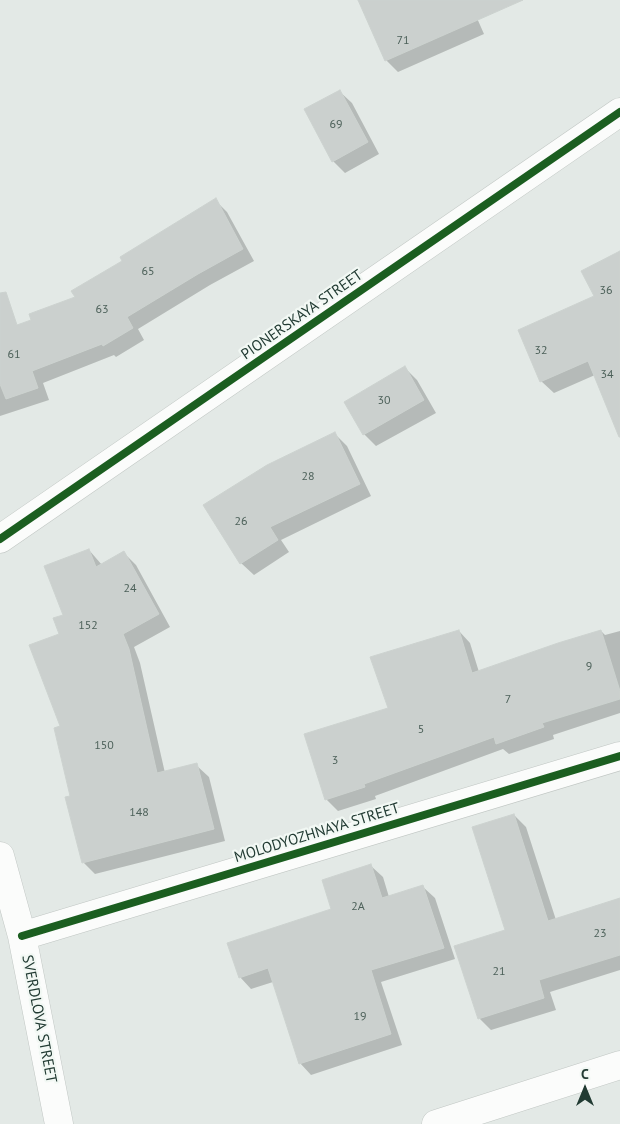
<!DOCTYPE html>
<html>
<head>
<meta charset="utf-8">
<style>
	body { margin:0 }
	#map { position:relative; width:620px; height:1124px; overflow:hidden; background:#e3e9e6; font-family:"PT Sans",sans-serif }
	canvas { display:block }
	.north { position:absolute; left:560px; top:1064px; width:50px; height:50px; -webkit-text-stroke:4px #f2f8f4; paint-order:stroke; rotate:0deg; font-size:14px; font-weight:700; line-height:20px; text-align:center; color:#223b33 }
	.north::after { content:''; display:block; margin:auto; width:18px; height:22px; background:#223b33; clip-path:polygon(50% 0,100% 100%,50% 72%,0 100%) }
</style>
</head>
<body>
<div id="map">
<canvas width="620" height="1124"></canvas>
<div class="north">С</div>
</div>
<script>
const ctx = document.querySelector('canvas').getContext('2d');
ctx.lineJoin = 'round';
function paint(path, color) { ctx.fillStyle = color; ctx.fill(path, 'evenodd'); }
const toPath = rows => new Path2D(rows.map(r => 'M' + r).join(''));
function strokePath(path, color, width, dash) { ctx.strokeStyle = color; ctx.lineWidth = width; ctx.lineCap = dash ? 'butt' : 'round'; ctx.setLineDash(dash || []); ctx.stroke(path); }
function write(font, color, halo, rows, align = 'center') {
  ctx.font = font + ' "PT Sans",sans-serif'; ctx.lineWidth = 4.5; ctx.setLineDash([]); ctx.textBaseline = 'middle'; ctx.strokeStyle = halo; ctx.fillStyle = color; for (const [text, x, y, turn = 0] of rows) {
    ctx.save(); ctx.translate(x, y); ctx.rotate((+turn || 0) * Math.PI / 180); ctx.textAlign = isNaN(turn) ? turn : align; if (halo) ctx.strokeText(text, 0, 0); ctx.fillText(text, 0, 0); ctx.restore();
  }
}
const shadow = toPath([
	[359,0,469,0,484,34,398,72,386,60],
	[339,91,352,103,379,154,345,173,333,161],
	[215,200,227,212,254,261,210,285,138,329,144,340,116,357,114,355,43,383,49,400,0,416,0,331,33,321,76,298,124,262],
	[620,252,620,422,595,375,554,393,541,381,596,297],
	[405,368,417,380,436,413,376,446,364,434],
	[335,434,347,446,371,496,281,540,289,552,254,575,241,563],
	[89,550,102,565,124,553,136,565,170,627,134,647,140,663,165,773,196,765,209,777,225,841,95,874,83,862,71,796,62,727,61,635,64,616],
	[459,631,470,643,479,672,601,631,605,635,620,631,620,713,553,735,554,739,509,754,503,749,375,796,376,799,338,811,326,799,390,709],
	[514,815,526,827,556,920,620,900,620,970,550,992,556,1010,491,1030,479,1018,507,930],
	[371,866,383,877,389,897,423,887,435,898,455,959,381,982,402,1045,311,1075,300,1063,273,982,251,989,240,977,333,910]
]);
const building = toPath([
	[358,0,523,0,385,61,358,0],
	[340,90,368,142,332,162,304,109,340,90],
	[216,198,243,249,198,274,127,317,133,328,103,346,102,344,32,371,38,388,6,399,0,384,0,293,6,292,17,325,31,320,29,314,75,297,71,291,122,261,120,257,216,198],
	[620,251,620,437,619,437,588,361,540,382,518,330,594,296,581,271,620,251],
	[405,366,424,400,363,435,344,402,405,366],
	[335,432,360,484,270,527,278,540,240,564,203,505,267,465,335,432],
	[89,549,96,567,124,551,159,614,123,634,129,649,157,773,197,763,214,829,82,863,65,797,70,796,54,728,60,726,29,645,59,634,53,618,63,615,44,566,89,549],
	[459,630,472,673,558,643,601,630,620,691,620,699,542,723,544,727,496,744,494,737,364,784,365,787,325,800,304,734,388,708,370,657,459,630],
	[514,814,548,921,620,898,620,955,539,980,544,998,478,1019,454,946,505,930,472,827,514,814],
	[371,864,382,898,423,885,444,948,371,970,391,1034,299,1064,268,968,239,978,227,943,331,909,322,880,371,864]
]);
const minor = toPath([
	[0,539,620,112],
	[0,856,22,936,59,1124],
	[22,936,620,756],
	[436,1124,620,1065]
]);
const cycleway = toPath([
	[0,539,620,112],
	[22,936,620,756]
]);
const numberNames = [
	["71",403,41],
	["69",336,125],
	["65",148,272],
	["36",606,291],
	["63",102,310],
	["32",541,351],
	["61",14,355],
	["34",607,375],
	["30",384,401],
	["28",308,477],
	["26",241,522],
	["24",130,589],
	["152",88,626],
	["9",589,667],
	["7",508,700],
	["5",421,730],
	["150",104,746],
	["3",335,761],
	["148",139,813],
	["2А",358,907],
	["23",600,934],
	["21",499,972],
	["19",360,1017]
];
const streetNames = [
	["PIONERSKAYA STREET",302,315,-35],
	["MOLODYOZHNAYA STREET",317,833,-17],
	["SVERDLOVA STREET",39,1019,79]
];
paint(shadow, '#0003');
paint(building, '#cbd0ce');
strokePath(building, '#ccd2cf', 1);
strokePath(minor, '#c0c6c3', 29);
strokePath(minor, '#fbfcfb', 28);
strokePath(cycleway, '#1b5e20', 8);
write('12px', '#4d615a', null, numberNames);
write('15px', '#223b33', '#f2f8f4', streetNames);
</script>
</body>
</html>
